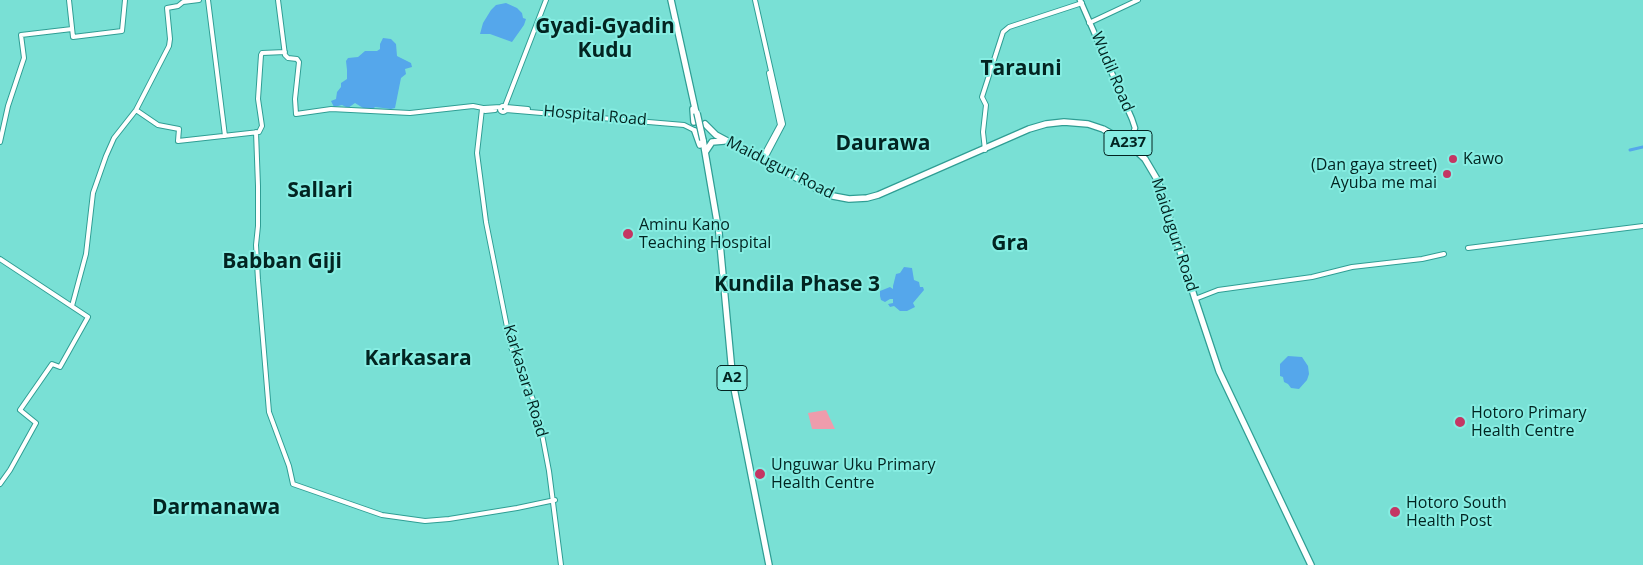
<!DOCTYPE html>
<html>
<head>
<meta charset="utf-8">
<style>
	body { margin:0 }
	canvas { display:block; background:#79e0d5 }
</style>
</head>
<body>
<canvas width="1643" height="565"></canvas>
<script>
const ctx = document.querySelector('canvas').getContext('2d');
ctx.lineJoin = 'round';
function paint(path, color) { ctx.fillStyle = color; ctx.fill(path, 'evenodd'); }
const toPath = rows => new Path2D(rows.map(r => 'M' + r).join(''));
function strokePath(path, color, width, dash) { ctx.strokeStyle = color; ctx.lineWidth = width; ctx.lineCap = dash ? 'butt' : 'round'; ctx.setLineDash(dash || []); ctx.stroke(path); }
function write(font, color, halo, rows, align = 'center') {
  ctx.font = font + ' "Open Sans",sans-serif'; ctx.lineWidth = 4; ctx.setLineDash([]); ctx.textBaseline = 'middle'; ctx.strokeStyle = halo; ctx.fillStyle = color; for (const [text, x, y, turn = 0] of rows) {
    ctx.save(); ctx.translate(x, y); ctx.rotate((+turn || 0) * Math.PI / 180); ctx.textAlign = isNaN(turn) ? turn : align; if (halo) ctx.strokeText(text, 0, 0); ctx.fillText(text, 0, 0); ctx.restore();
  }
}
const green = toPath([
	[826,410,835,429,812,429,808,413]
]);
const water = toPath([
	[506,3,517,8,522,13,523,18,526,19,524,25,512,42,490,34,480,34,483,23,491,10,496,5],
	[383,38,391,39,396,44,397,56,411,63,412,67,405,69,406,74,401,78,395,108,391,109,375,107,372,110,363,108,355,103,348,108,342,105,334,107,331,101,336,99,337,92,341,87,341,83,347,79,347,70,346,61,348,58,358,57,365,51,377,51,380,49,380,44],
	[904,267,912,268,914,280,919,282,920,287,923,287,924,290,913,303,915,307,907,311,900,311,894,306,890,307,888,304,893,303,893,299,890,299,885,302,881,300,880,296,880,291,890,287,893,289,893,286,896,274,900,273],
	[1288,356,1302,357,1308,366,1309,374,1307,380,1299,389,1291,388,1288,384,1284,382,1283,377,1280,376,1280,364]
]);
const river = toPath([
	[1630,150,1643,147]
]);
const secondary = toPath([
	[69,0,73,37,122,31,125,0],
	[208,0,225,136],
	[278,0,285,55,288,58,297,59,299,62,295,99,296,114,331,109,410,113,473,106,483,108],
	[755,0,783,124,763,162],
	[1089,23,1138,0],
	[505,106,546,0],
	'500 109a3 3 0 1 1 6 0a3 3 0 1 1-6 0Z',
	[506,107,528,109],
	[484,108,501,107],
	[482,109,477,153,486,222,511,347,534,402,541,429,549,471,561,565],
	[136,110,158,125,179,129,178,141,259,132,262,126,258,99,261,55,262,53,285,52],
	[506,110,684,125,694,130],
	[485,111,495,110],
	[256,132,258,186,258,226,256,245,258,280,269,412,289,466,293,484,382,515,425,521,449,519,517,508,555,500],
	[0,142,8,106,24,58,21,35,72,29],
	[985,150,983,132,986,105,982,97,1003,32,1009,27,1082,3],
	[761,160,780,125,769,73],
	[1468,248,1643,226],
	[0,259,88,317,60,367,52,364,20,410,36,423,10,470,0,484],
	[1195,299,1218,290,1312,277,1352,267,1422,259,1444,254],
	[72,306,86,254,93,193,106,156,114,138,136,110,169,46,170,39,167,8,178,6,183,2,199,0]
]);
const primary = toPath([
	[1080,0,1132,119,1135,128,1132,137]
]);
const highway = toPath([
	[671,0,696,113],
	[693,109,694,122],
	[705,124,716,135,821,191,833,196,849,199,867,198,878,195,1029,129,1046,124,1064,122,1088,124,1103,129,1128,143,1145,159,1158,181,1195,299,1219,371,1311,565],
	[695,131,700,145],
	[1133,135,1131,140,1133,146],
	[703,140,719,233,733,383,769,565],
	[706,151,712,142,724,141]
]);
const highwayBridge = toPath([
	[697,113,703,140]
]);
const markers = [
	[1453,159,5,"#c43663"],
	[1447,174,5,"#c43663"],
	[628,234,6,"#c43663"],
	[1460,422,6,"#c43663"],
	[760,474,6,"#c43663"],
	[1395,512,6,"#c43663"]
];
const shields = [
	[1128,143,48],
	[732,378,30]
];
const shieldNames = [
	["A237",1128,143],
	["A2",732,378]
];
const streetNames = [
	["Wudil Road",1112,72,67],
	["Hospital Road",595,116,5],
	["Maiduguri Road",780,168,27],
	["Maiduguri Road",1174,235,72],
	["Karkasara Road",525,381,73]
];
const poiNames = [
	["Kawo",1463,159],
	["(Dan gaya street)",1437,165,"right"],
	["Ayuba me mai",1437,183,"right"],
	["Aminu Kano",639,225],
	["Teaching Hospital",639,243],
	["Hotoro Primary",1471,413],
	["Health Centre",1471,431],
	["Unguwar Uku Primary",771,465],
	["Health Centre",771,483],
	["Hotoro South",1406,503],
	["Health Post",1406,521]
];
const districtNames = [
	["Gyadi-Gyadin",605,27],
	["Kudu",605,51],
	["Tarauni",1021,69],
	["Daurawa",883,144],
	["Sallari",320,191],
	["Gra",1010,244],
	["Babban Giji",282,262],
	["Kundila Phase 3",797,285],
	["Karkasara",418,359],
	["Darmanawa",216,508]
];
paint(green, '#ee9cac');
paint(water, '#55a7eb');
strokePath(river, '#55a7eb', 3);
strokePath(secondary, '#2f9e94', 6);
strokePath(primary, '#2f9e94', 7);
strokePath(highway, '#2f9e94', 8);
strokePath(secondary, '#fff', 4);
strokePath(primary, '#fff', 4.5);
strokePath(highway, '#fff', 5.5);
strokePath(highwayBridge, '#2f9e94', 8, []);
strokePath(highwayBridge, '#fff', 5.5);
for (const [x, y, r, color] of markers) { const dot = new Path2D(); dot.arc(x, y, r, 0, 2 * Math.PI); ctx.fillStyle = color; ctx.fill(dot); strokePath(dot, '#86ede2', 2); }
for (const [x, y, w] of shields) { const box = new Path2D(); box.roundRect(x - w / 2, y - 12.5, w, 25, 4); ctx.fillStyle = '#86ede2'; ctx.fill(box); strokePath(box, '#022421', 1); }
write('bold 15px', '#022421', null, shieldNames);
write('16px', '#022421', '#86ede2', streetNames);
write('16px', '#022421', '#86ede2', poiNames, 'left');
write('bold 21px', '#022421', '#86ede2', districtNames);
</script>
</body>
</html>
